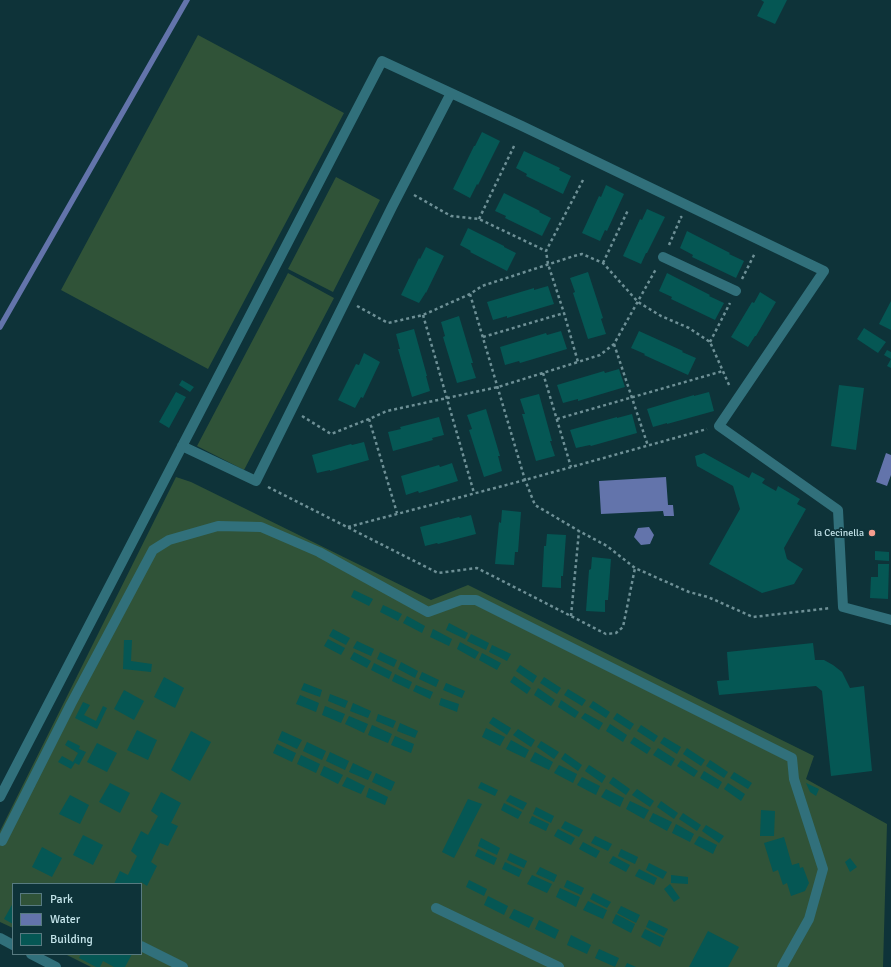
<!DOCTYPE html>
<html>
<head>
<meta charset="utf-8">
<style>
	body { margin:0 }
	#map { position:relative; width:891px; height:967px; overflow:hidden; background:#0e3339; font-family:Signika,sans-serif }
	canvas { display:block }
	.legend { position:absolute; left:12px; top:883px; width:130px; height:72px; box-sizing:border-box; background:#0e3339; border:1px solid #577a80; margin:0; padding:5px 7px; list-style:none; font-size:12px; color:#c4e4ea }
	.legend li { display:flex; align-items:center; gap:8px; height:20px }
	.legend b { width:20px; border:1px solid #577a80 }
</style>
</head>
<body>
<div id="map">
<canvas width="891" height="967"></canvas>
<ul class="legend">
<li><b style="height:11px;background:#305338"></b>Park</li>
<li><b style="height:11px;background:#6374ab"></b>Water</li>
<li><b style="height:11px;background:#055754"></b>Building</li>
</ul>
</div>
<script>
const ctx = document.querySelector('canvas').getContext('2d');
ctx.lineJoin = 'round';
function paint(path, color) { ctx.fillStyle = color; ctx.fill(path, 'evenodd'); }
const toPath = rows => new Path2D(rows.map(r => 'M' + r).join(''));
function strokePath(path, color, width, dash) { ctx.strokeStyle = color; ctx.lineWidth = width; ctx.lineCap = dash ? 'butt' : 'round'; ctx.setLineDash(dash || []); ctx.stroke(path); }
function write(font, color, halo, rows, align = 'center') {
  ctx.font = font + ' Signika,sans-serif'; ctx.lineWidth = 4; ctx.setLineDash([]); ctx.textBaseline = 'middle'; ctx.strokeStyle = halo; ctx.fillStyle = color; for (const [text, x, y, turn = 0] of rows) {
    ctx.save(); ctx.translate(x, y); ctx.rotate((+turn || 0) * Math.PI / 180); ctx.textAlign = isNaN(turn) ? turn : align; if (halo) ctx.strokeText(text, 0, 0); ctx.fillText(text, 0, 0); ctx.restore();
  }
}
const green = toPath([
	[198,35,344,113,208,369,61,290],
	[336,177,380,200,333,292,288,269],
	[288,273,334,298,244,470,197,446],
	[176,477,191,482,431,600,468,585,814,756,806,779,887,824,883,967,91,967,65,954,141,954,141,884,13,884,13,928,0,922,0,831]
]);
const water = toPath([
	[886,453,891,455,891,475,887,486,876,482],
	[666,477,668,505,673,505,674,516,664,516,663,511,601,514,599,481],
	[649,527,654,535,650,544,641,545,634,537,638,528]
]);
const stream = toPath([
	[0,327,187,0]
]);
const building = toPath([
	[761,0,787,0,775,24,757,16,764,2],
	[482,132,500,141,478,185,477,184,470,198,453,189,474,146,475,146],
	[524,151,560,168,559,170,571,176,563,194,526,176,527,174,516,168],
	[606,185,624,194,607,231,605,230,600,241,582,233,599,196,601,197],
	[504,193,540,211,539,212,551,218,542,236,505,218,506,216,495,211],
	[647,209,665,217,647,253,646,253,641,264,623,256,640,219,642,220],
	[468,228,504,246,504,247,516,253,507,271,470,252,471,251,460,245],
	[687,231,730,253,729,254,744,261,736,278,692,257,693,255,680,248],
	[426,247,444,256,426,293,426,292,419,303,401,295,419,258,420,259],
	[588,272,603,318,601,319,606,334,588,339,573,293,575,292,570,278],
	[667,273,710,295,709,296,724,303,715,320,671,299,672,297,659,291],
	[548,286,554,304,507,318,507,316,493,320,487,302,534,288,534,290],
	[760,292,776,302,756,336,755,336,748,347,731,337,752,302,754,303],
	[891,301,891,330,879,324],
	[459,316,473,363,471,363,476,378,457,383,443,337,445,336,441,322],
	[864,328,886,342,878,353,857,339],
	[414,329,427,376,426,376,430,391,412,397,398,349,400,349,396,334],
	[561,331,567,349,520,363,519,361,505,365,500,347,546,333,547,335],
	[639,331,683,351,682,352,696,358,688,375,644,355,645,354,631,348],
	[887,350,891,352,891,368,887,366,891,359,884,355],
	[364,353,380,362,363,398,361,397,355,408,338,400,356,364,359,365],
	[619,369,625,387,578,401,578,399,563,403,557,385,604,371,605,373],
	[182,380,194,387,190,392,179,385],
	[839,385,864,388,856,450,831,446],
	[176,392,186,397,169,428,159,422],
	[709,392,714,411,667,424,667,423,653,427,647,409,694,395,694,396],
	[539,394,552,441,550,441,555,456,536,461,522,414,525,414,520,399],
	[486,409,500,456,498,456,502,471,484,477,469,430,472,429,467,415],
	[632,414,637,433,591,446,590,445,576,448,570,430,617,417,617,418],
	[439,417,444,435,432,438,433,440,393,451,388,432,401,429,400,427],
	[364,442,369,460,330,471,330,470,317,473,312,455,351,444,352,445],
	[704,453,749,478,752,472,765,479,762,483,776,491,778,486,800,499,797,504,806,509,784,548,787,559,803,569,794,584,762,593,709,564,740,509,733,486,697,466,695,456],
	[452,463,458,481,419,493,418,491,406,495,401,476,439,465,440,467],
	[502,510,521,512,518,552,515,552,514,565,495,564,499,522,501,523],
	[471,515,476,534,438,544,437,543,425,546,420,527,459,517,460,518],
	[547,534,566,535,563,576,561,576,561,588,542,587,544,546,546,546],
	[875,551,889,552,889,561,875,560],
	[592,557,611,559,608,600,605,600,605,612,586,611,589,570,591,569],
	[878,564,889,564,888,599,870,598,871,577,878,577],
	[354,590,373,599,369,606,351,597],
	[383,605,402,614,398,621,380,612],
	[407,616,425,626,422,633,403,623],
	[449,623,468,633,465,639,446,630],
	[333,629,350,638,346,645,329,636],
	[433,629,452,639,449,646,430,637],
	[471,634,489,643,486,650,467,641],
	[328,639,345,648,341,655,324,646],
	[124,640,132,640,131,661,152,664,151,672,123,669],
	[357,641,374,649,371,656,353,648],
	[460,642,479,652,475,659,457,649],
	[813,643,815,660,824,660,833,665,842,672,850,688,864,686,872,771,831,776,822,691,816,686,719,695,717,681,729,680,727,652],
	[492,645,511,654,507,661,489,652],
	[354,652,371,661,367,668,350,659],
	[380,652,397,660,394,667,377,659],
	[482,653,501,663,497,670,479,660],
	[401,662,418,671,415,678,398,669],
	[374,663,392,672,389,679,371,670],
	[520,665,537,676,533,683,516,671],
	[422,672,439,680,436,687,419,679],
	[395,674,412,682,409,689,392,681],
	[514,676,531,688,527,694,510,682],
	[164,677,184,688,175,708,154,697],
	[544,677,561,688,557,694,540,683],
	[304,683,322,690,320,697,301,690],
	[446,683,465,691,462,698,443,690],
	[416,685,433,692,430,699,413,691],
	[538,688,555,700,551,706,534,695],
	[568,689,586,700,582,706,564,695],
	[124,690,144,701,134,720,114,709],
	[330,694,348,701,345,708,328,701],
	[300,695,319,703,316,712,296,704],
	[441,698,459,704,457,712,439,705],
	[561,700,579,712,575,718,558,707],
	[593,701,610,712,606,718,589,707],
	[83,702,90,705,84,715,96,721,103,706,107,708,97,729,75,718],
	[353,703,371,711,368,718,350,711],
	[325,706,345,714,341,723,322,715],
	[585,713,603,723,599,730,581,718],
	[617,713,634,724,630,730,613,719],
	[378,714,396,721,393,728,376,721],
	[349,716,368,724,364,733,345,724],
	[493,717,511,728,507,735,489,723],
	[400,723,418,731,415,738,397,731],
	[610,724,627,735,623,742,606,731],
	[372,725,392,734,388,743,368,735],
	[641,725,658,736,654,742,637,731],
	[486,728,505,737,500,746,482,737],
	[518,729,535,740,531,747,513,735],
	[137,730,157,740,148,760,127,750],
	[191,731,211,742,190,781,171,770],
	[282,731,302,740,297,749,278,740],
	[395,736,414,744,411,753,391,745],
	[634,737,651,748,647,754,630,743],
	[664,737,681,747,677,754,660,743],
	[68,740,80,746,79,749,86,752,79,765,75,763,71,769,58,762,62,756,73,762,78,753,65,745],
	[511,740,529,750,525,758,506,749],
	[541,741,559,752,554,759,537,747],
	[307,742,326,751,322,760,303,751],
	[97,743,117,753,107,772,87,762],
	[277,744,296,753,292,762,273,753],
	[658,748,675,759,671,766,653,755],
	[687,748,705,760,701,766,683,754],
	[330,752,349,761,345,770,326,761],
	[535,752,553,762,549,770,530,761],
	[565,753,582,765,578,771,561,759],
	[301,755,320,764,316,773,297,764],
	[681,760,698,771,694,777,677,766],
	[710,760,728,772,724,778,706,766],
	[353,763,372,772,368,780,349,772],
	[559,765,577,774,573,783,554,773],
	[589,765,606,776,602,783,585,771],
	[324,766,343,775,338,784,320,775],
	[704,771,722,782,718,789,700,778],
	[734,772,752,783,748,789,730,778],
	[376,773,395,782,391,791,372,782],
	[347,777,365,786,361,794,342,786],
	[582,777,600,786,596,795,577,785],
	[613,777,630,789,626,795,609,783],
	[481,782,498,790,495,796,478,788],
	[110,783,130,793,120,813,99,802],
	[728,783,745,794,741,801,724,789],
	[806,783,819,789,816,796,810,792],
	[369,788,388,797,385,805,366,797],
	[606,789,624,798,620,807,601,797],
	[637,789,654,801,650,807,632,795],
	[161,792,181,803,171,823,178,826,168,846,160,843,151,862,157,866,147,886,141,882,139,884,114,884,120,871,128,875,137,856,131,851,141,831,148,835,158,816,151,811],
	[70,795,89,805,80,824,59,814],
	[510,795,527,803,523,810,506,801],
	[468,799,482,804,454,858,442,852],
	[630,801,649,810,644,819,626,809],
	[661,801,678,813,674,819,657,807],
	[504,803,522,812,518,819,501,810],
	[536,807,554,816,551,823,533,814],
	[761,810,775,811,774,836,760,836],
	[653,813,672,822,667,831,649,821],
	[683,813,701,825,697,831,679,819],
	[532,816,549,824,546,831,529,823],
	[565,821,583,830,579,837,561,828],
	[676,824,694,834,690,842,672,833],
	[706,825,724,836,719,843,702,831],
	[558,829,575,838,571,845,554,836],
	[83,835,103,845,93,865,73,855],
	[595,836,612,844,608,851,591,843],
	[699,836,717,845,713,854,694,844],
	[784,837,792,865,799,863,800,868,803,867,809,883,805,891,791,896,787,883,783,885,778,870,773,872,764,843],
	[481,838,500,848,497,855,478,846],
	[583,842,600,851,596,858,579,849],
	[42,847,62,858,52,877,32,867],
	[478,849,497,858,494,865,475,856],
	[621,849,638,857,635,864,618,856],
	[510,853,527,861,524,868,507,860],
	[613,856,630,865,626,872,609,863],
	[850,858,857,867,850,872,845,862],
	[505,862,522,870,519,877,502,869],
	[649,863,667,872,663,879,646,870],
	[540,867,557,875,554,882,536,874],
	[639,869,657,878,654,885,635,876],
	[532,875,552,884,547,893,527,884],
	[671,875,688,877,688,884,671,883],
	[469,880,487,889,484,896,466,887],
	[567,880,584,888,581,895,564,887],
	[670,884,680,898,674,902,664,889],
	[560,888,580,897,576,907,556,897],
	[593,893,611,902,607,908,590,899],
	[488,896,508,906,504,915,484,905],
	[588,901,607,910,603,919,583,910],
	[13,903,13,924,4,919],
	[621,906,640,915,636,923,617,913],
	[514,909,534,918,529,928,509,918],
	[616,914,635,924,631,933,612,923],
	[539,920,559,930,555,939,535,929],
	[649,920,668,929,664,936,646,927],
	[645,929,664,938,660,947,641,937],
	[708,931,739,947,728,967,689,967],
	[571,935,591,945,587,954,567,945],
	[599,949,619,958,615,967,595,958],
	[81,954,132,954,125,967,114,967,103,961,100,967,96,967,79,958],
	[627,963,636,967,625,967]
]);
const path = toPath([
	[583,180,546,251,548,264,564,313,578,362,600,355,614,344,656,269],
	[414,195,451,216,479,219,546,251],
	[479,219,515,144],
	[669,245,681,217,682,218],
	[603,263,628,210],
	[742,279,755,253],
	[470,294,525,480,535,505,579,531,607,546,635,568,689,592,708,597,753,617,831,608],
	[357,306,388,323,423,315,470,294,482,286,574,256,582,254,603,263,638,302,661,316,689,328,710,342,730,387],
	[423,315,474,493],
	[483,337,564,313],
	[710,342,730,303],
	[614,344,648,446],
	[543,373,571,467],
	[302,416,331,434,369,419,387,411,498,387,578,362],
	[369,419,397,513],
	[557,419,723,371],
	[268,487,438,573,477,568,606,634,616,633,623,627,635,568],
	[348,527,525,480,707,429],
	[571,616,579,531]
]);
const service = toPath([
	[663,257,736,291],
	[182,446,256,481,392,207,451,93],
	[0,797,382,61,522,126,824,271,719,426,838,510,843,607,891,620],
	[2,841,71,704,153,550,169,540,218,526,261,527,319,552,428,612,461,600,476,600,792,758,794,779,823,869,809,919,782,967],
	[436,908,559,967],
	[0,938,13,945],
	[141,946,183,967],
	[31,954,56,967]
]);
const markers = [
	[872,533,4,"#f59d8e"]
];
const poiNames = [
	["la Cecinella",864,533]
];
paint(green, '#305338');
paint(water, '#6374ab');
strokePath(stream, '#6374ab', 5.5);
paint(building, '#055754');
strokePath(path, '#6e9096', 2.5, [3, 3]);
strokePath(service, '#31707b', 10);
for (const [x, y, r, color] of markers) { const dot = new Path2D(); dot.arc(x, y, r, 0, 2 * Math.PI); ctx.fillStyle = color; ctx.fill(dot); strokePath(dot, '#0e3339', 1.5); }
write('10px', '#c4e4ea', '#0e3339', poiNames, 'right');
</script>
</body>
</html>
